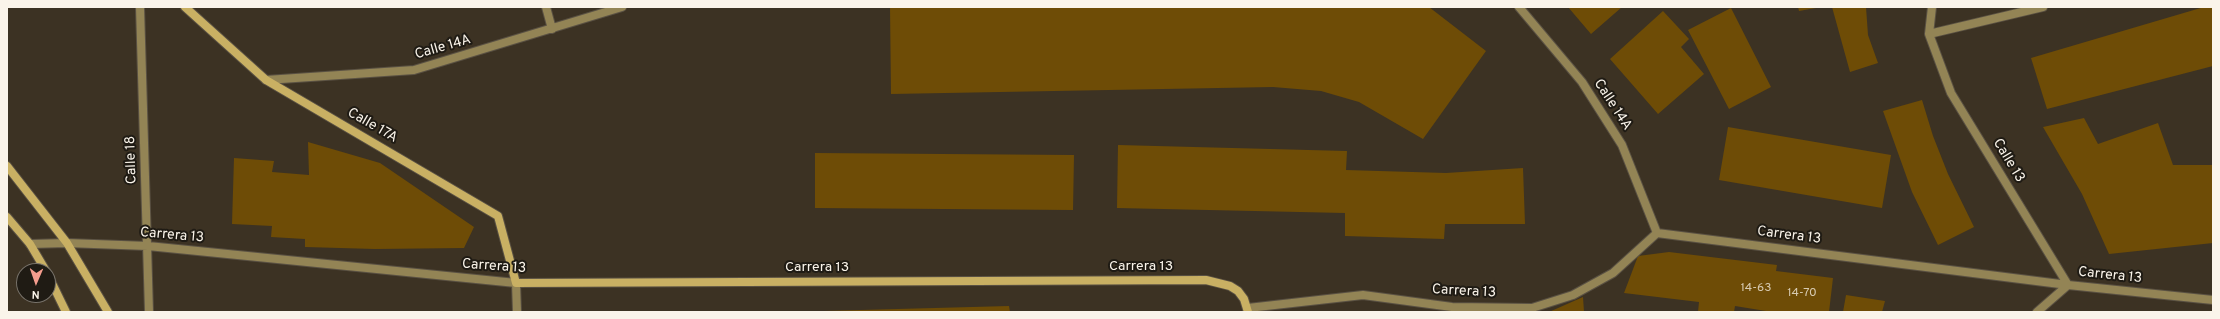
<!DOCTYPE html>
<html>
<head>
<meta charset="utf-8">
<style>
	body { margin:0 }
	#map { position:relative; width:2220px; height:319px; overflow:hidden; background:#3c3223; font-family:Overpass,sans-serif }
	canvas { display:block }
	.frame { position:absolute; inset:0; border:8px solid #faf4ea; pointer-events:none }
	.north { position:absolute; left:16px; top:263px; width:40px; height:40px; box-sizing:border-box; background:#1f1b14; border:1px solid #77726a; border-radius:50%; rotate:182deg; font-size:11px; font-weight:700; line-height:16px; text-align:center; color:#faf4ea }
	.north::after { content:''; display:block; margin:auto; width:14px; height:18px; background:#f59d8e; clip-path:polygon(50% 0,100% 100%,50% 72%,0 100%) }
</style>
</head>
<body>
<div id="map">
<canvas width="2220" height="319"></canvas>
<div class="frame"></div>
<div class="north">N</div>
</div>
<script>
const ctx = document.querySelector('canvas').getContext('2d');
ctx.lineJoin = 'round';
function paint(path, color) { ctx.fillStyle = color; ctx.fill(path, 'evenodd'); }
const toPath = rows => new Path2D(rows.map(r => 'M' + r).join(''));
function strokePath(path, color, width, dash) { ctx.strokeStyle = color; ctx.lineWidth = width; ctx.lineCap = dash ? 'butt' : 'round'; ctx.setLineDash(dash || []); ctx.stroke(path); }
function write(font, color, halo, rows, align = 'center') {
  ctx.font = font + ' Overpass,sans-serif'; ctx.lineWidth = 4; ctx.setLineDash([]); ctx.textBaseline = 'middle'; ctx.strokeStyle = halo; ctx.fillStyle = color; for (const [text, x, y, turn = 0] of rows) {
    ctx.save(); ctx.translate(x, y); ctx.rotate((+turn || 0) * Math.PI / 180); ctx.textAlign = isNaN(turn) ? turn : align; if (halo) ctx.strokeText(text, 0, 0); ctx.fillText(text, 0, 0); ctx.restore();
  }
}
const building = toPath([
	[890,7,1429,7,1486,51,1423,139,1359,102,1321,91,1273,87,891,94],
	[1568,7,1622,7,1591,34],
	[1798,7,1816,7,1816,8,1799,11],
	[1832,7,1866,7,1868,35,1878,63,1850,72],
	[2204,7,2213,7,2213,66,2047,109,2031,58],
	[1731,8,1771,87,1729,109,1688,30],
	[1663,11,1689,39,1681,47,1704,74,1658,114,1610,59],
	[1922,100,1933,136,1948,174,1974,227,1938,245,1912,192,1883,111],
	[2084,118,2098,144,2158,123,2173,165,2213,165,2213,243,2109,254,2082,194,2043,127],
	[1728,127,1891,155,1882,208,1719,180],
	[308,142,380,163,474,227,464,248,375,249,305,247,305,239,271,237,272,226,232,224,234,158,274,161,272,172,309,175],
	[1118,145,1347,151,1346,170,1446,173,1523,168,1525,224,1445,224,1444,239,1345,236,1345,213,1117,208],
	[815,153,1074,155,1073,210,815,208],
	[1669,252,1777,265,1776,271,1833,278,1829,312,1772,312,1735,306,1734,312,1698,312,1699,302,1624,293,1638,256],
	[1846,295,1885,301,1882,312,1843,312],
	[1583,297,1584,312,1549,312],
	[1009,306,1010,312,823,312,823,311]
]);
const street = toPath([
	[140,7,149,312],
	[546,7,552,29],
	[1519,7,1582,82,1622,145,1657,233],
	[1932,7,1929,34,1951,93,2068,285,2037,312],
	[1929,34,2043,7],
	[266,80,414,70,622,7],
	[30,244,67,243,148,246,516,283,517,312],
	[1248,308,1363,295,1452,307,1532,308,1573,295,1613,273,1657,233,2068,285,2213,300]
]);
const secondary = toPath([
	[185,7,266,80,498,216,516,283,1206,280,1230,286,1238,291,1244,299,1248,312],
	[7,166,67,243,108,312],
	[7,217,30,244,46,271],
	[48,275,66,312]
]);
const numberNames = [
	["14-63",1756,289],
	["14-70",1802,294]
];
const streetNames = [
	["Calle 14A",443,48,-16],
	["Calle 14A",1612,105,57],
	["Calle 17A",372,126,30],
	["Calle 18",132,160,-92],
	["Calle 13",2008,161,59],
	["Carrera 13",172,236,5],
	["Carrera 13",1789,236,7],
	["Carrera 13",494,267,4],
	["Carrera 13",1141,267],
	["Carrera 13",817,268],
	["Carrera 13",2110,276,6],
	["Carrera 13",1464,292,3]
];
paint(building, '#6e4c06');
strokePath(street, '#5a5143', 10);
strokePath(secondary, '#5a5143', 10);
strokePath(street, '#938455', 8);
strokePath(secondary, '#c9b063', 8);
write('12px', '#d7cab1', null, numberNames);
write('14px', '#faf4ea', '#1f1b14', streetNames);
</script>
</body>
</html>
